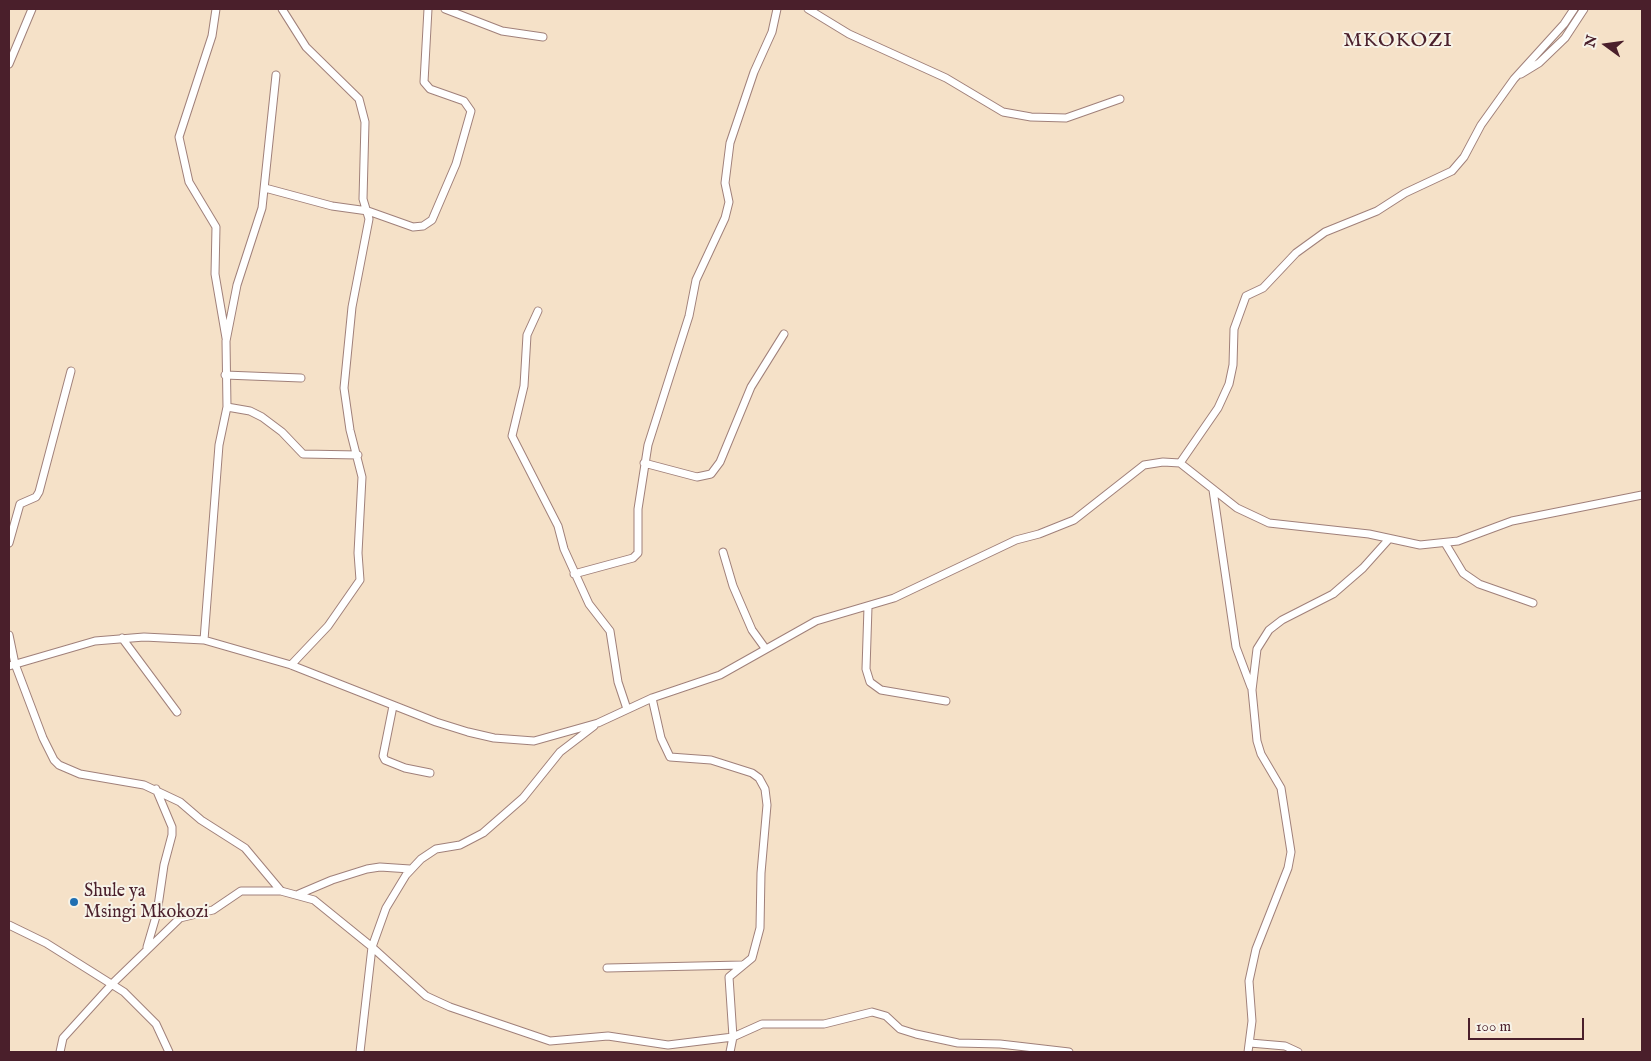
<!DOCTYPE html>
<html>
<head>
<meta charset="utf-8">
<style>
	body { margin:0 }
	#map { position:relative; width:1651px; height:1061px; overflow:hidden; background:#f5e1c8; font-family:"IM FELL English",serif }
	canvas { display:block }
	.frame { position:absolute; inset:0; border:10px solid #4a1f2b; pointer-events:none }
	.north { position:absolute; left:1581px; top:20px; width:50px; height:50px; -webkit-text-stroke:4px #f7f3e8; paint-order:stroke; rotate:284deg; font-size:14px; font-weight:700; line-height:20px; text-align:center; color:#4a1f2b }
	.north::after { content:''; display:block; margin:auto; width:18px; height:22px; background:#4a1f2b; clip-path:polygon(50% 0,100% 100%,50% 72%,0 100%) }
	.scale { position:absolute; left:1468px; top:1018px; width:116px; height:22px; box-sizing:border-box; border:2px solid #4a1f2b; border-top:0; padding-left:6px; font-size:15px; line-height:18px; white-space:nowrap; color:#4a1f2b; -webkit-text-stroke:4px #f7f3e8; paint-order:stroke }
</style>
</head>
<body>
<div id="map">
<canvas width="1651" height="1061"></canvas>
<div class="frame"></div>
<div class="north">N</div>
<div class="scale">100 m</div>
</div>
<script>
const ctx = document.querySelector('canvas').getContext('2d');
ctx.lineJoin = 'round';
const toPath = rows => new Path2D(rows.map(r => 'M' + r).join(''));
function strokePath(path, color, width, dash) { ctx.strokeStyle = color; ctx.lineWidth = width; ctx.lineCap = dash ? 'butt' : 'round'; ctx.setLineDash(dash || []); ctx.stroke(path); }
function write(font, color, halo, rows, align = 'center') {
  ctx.font = font + ' "IM FELL English",serif'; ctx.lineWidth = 4; ctx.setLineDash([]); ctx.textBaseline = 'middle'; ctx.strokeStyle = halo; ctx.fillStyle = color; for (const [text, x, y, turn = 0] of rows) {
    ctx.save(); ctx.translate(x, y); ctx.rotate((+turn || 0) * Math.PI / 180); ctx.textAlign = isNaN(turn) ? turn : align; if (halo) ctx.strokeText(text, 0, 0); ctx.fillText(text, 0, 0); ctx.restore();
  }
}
const minor = toPath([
	[216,9,212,36,179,137,189,182,216,227,215,274,226,338],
	[282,9,306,47,359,99,365,122,363,199,369,219,352,307,344,388,350,430,362,477,358,553,360,580,328,626,291,665],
	[445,9,502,31,543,37],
	[808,9,849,34,946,78,1003,112,1031,117,1066,118,1120,99],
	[9,64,32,9],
	[1521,74,1539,63,1565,38,1584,9],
	[265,188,332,206,368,211,413,227,423,226,432,220,456,164,471,111,464,101,430,89,424,82,428,9],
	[538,311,527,335,524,386,512,436,558,526,564,549,589,604,610,631,618,682,627,709],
	[225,375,301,378],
	[227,407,250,411,262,417,282,432,303,454,358,455],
	[644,463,697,477,711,474,720,462,751,387,784,334],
	[1180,463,1218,408,1229,384,1233,365,1234,329,1246,296,1263,288,1296,253,1325,232,1377,211,1405,193,1452,171,1464,157,1481,125,1514,79,1564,24,1574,9],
	[1213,490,1236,647,1251,687],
	[9,543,20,504,36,497,39,492,71,371],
	[1445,543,1463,573,1479,584,1533,603],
	[723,552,733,586,752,630,765,648],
	[574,574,633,558,638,553,638,509,648,445,689,316,696,280,725,218,729,202,725,183,730,143,754,72,772,32,777,9],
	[868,607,866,669,870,682,881,690,946,701],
	[9,635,15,664,43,738,54,760,59,765,80,774,144,785,180,802,201,820,245,848,281,891,314,900,372,947,426,996,450,1007,550,1041,608,1036,668,1045,733,1037,762,1024,824,1024,872,1012,886,1016,900,1029,916,1034,958,1043,1000,1044,1069,1052],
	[122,638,177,712],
	[204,640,219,445,227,407,226,341,237,285,262,208,276,75],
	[9,666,95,641,144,637,204,640,291,665,436,722,468,732,494,738,534,741,598,723,652,698,720,675,816,621,894,598,1016,540,1039,534,1074,520,1144,465,1163,462,1180,463,1237,508,1269,523,1369,534,1420,545,1458,541,1512,521,1642,495],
	[652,698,661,738,670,757,711,760,752,773,759,778,765,789,767,805,761,873,760,928,752,958,729,977,733,1037,730,1052],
	[393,706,383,756,385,760,405,768,430,773],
	[299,894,332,880,367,869,380,867,410,869],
	[9,925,46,943,124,992,156,1024,169,1052],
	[147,947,157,913,164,865,172,835,172,827,156,789],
	[607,968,742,965],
	[1250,1043,1285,1046,1298,1052],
	[60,1052,63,1038,113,983,180,918,213,910,241,891,281,891],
	[360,1052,372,947,386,908,406,875,421,859,436,849,460,845,483,833,523,798,560,752,594,726],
	[1248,1052,1252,1021,1249,981,1256,949,1288,868,1291,852,1281,788,1261,754,1257,741,1252,690,1257,649,1269,630,1282,620,1333,594,1363,568,1389,539]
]);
const markers = [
	[74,902,5,"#1f6fb2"]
];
const poiNames = [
	["Shule ya",84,892],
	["Msingi Mkokozi",84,913]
];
const quarterNames = [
	["MKOKOZI",1398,42]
];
strokePath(minor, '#a0807a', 9);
strokePath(minor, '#fff', 7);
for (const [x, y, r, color] of markers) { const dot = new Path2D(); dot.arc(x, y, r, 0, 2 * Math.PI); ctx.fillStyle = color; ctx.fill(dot); strokePath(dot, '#f7f3e8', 2); }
write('18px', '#4a1f2b', '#f7f3e8', poiNames, 'left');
ctx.letterSpacing = '1px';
write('20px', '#4a1f2b', '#f7f3e8', quarterNames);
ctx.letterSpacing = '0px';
</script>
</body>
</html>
